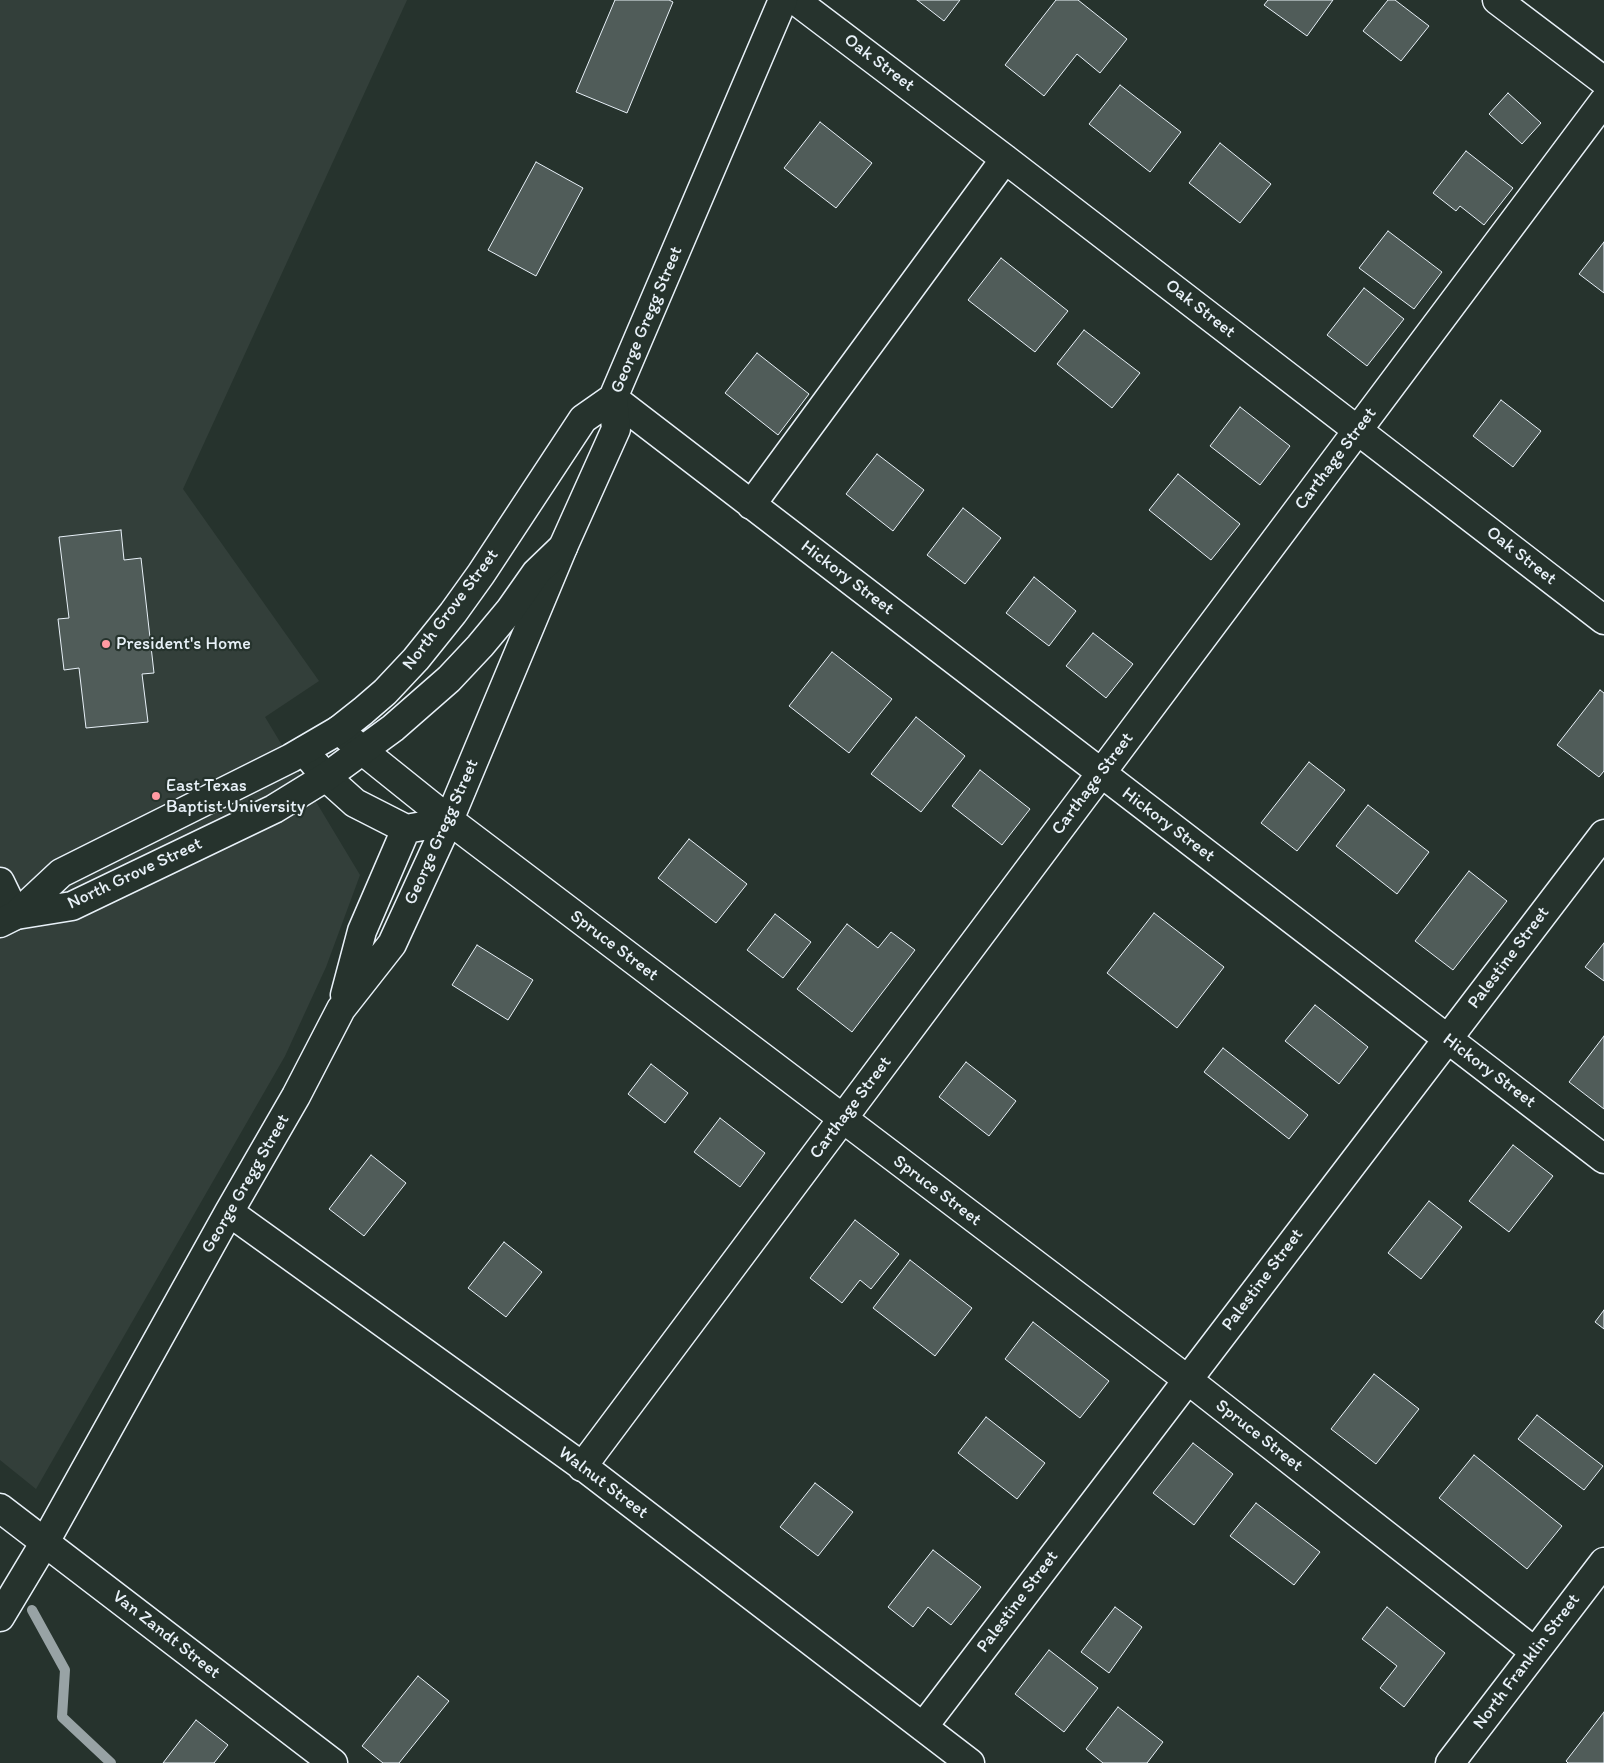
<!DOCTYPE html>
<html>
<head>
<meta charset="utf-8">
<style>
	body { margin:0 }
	canvas { display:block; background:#26332d }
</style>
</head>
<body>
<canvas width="1604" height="1763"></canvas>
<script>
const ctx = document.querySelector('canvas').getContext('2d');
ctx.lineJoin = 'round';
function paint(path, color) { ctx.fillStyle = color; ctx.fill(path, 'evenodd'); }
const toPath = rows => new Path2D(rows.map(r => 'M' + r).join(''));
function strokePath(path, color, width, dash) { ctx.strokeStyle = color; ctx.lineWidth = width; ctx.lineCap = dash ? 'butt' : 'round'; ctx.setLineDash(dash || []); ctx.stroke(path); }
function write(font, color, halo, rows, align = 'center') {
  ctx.font = font + ' Itim,sans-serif'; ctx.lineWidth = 4.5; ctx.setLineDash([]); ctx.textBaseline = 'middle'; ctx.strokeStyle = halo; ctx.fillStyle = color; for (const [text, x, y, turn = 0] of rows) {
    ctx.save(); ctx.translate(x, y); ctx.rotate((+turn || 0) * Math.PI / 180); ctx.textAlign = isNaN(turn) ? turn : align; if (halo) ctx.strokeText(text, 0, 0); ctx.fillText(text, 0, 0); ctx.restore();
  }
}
const built = toPath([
	[0,0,407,0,183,489,319,681,265,717,360,875,326,967,285,1056,36,1489,0,1460]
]);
const stream = toPath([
	[32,1610,65,1670,62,1717,111,1763]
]);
const building = toPath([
	[615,0,669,0,673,2,627,113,576,92,615,0],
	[917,0,960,0,944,21,917,0],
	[1056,0,1078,0,1127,39,1100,73,1077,54,1044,96,1005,65,1056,0],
	[1268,0,1333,0,1307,36,1264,5,1268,0],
	[1388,0,1395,0,1429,26,1401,61,1363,31,1388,0],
	[1120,85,1181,132,1150,172,1089,124,1120,85],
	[1508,93,1541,123,1522,144,1489,114,1508,93],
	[820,122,872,163,836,208,784,168,820,122],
	[1220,143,1271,184,1240,223,1189,183,1220,143],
	[1466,151,1513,188,1484,225,1460,206,1456,211,1433,193,1466,151],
	[536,162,583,188,536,276,488,250,536,162],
	[1388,231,1442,272,1414,309,1359,268,1388,231],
	[1604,242,1604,293,1579,274,1604,242],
	[1001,258,1068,311,1035,352,968,300,1001,258],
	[1364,288,1404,319,1367,366,1327,335,1364,288],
	[1084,330,1140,373,1112,408,1057,364,1084,330],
	[757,353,809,394,778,435,725,393,757,353],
	[1501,400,1541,431,1513,467,1473,436,1501,400],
	[1240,407,1290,446,1260,485,1210,446,1240,407],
	[877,454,924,490,893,531,846,494,877,454],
	[1178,474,1240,524,1211,560,1149,510,1178,474],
	[963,508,1001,538,965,584,927,555,963,508],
	[121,530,124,560,141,558,154,673,142,674,148,722,86,728,79,668,64,670,58,619,69,618,59,537,121,530],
	[1034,577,1076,611,1049,646,1006,613,1034,577],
	[1093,633,1133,664,1106,698,1066,666,1093,633],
	[832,652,892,699,849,753,789,706,832,652],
	[1600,690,1604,693,1604,771,1599,777,1557,745,1600,690],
	[916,717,965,756,921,812,871,774,916,717],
	[1309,762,1345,790,1297,851,1261,823,1309,762],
	[980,770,1030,809,1002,845,952,806,980,770],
	[1368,805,1429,852,1397,894,1336,846,1368,805],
	[689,839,747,884,716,923,658,878,689,839],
	[1469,871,1507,901,1453,970,1415,941,1469,871],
	[1154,913,1224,967,1177,1028,1107,973,1154,913],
	[775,914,811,942,783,978,747,950,775,914],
	[847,924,878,948,891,932,915,950,852,1032,797,989,847,924],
	[1604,943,1604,981,1585,967,1604,943],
	[477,945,533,980,508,1020,452,985,477,945],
	[1315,1005,1368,1047,1339,1084,1285,1041,1315,1005],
	[1604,1036,1604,1109,1569,1082,1604,1036],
	[1223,1048,1308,1115,1289,1139,1204,1072,1223,1048],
	[966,1062,1016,1101,989,1136,939,1097,966,1062],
	[651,1064,688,1093,665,1123,628,1094,651,1064],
	[720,1118,765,1153,740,1187,694,1152,720,1118],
	[1513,1145,1553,1176,1509,1232,1469,1201,1513,1145],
	[371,1155,406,1183,364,1236,329,1209,371,1155],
	[1429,1201,1462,1227,1421,1279,1388,1253,1429,1201],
	[855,1220,899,1254,871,1289,860,1280,842,1303,810,1278,855,1220],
	[504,1242,542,1272,506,1317,468,1288,504,1242],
	[910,1260,972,1308,935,1356,873,1308,910,1260],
	[1604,1310,1604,1329,1595,1322,1604,1310],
	[1033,1322,1109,1381,1080,1418,1005,1359,1033,1322],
	[1374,1374,1419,1409,1376,1464,1331,1429,1374,1374],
	[1537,1415,1603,1466,1584,1490,1518,1439,1537,1415],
	[986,1417,1045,1463,1017,1499,958,1453,986,1417],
	[1193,1443,1233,1474,1194,1525,1153,1493,1193,1443],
	[1474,1455,1562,1526,1527,1569,1439,1498,1474,1455],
	[815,1483,853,1512,818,1556,780,1527,815,1483],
	[1256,1503,1320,1552,1294,1585,1230,1536,1256,1503],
	[933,1550,981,1587,951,1625,928,1607,913,1627,888,1607,933,1550],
	[1115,1607,1142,1627,1109,1673,1081,1652,1115,1607],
	[1387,1607,1445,1653,1404,1707,1380,1688,1397,1666,1362,1639,1387,1607],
	[1049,1650,1098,1688,1064,1732,1015,1694,1049,1650],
	[418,1676,449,1701,399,1763,383,1763,362,1746,418,1676],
	[1118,1707,1163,1742,1147,1763,1103,1763,1086,1749,1118,1707],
	[1604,1712,1604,1763,1568,1763,1566,1761,1604,1712],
	[196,1720,228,1745,214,1763,163,1763,196,1720]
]);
const minor = toPath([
	[795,0,1005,159,1604,620],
	[1497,0,1604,81],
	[613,398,1604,1159],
	[751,505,1005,159],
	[339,730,363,751,449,820,1188,1380,1535,1652],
	[304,751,326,777,355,803,406,829,423,826],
	[0,882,16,915],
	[345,995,362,931,406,829],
	[229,1212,589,1471,970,1763],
	[582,1467,1604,101],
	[0,1508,333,1763],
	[0,1617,45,1542,229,1212,296,1096,341,1009,392,944,449,820,563,547],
	[923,1727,1604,834],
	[1450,1763,1604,1562]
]);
const major = toPath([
	[16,915,61,873,291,758,339,730,363,711,385,692,416,659,453,613,481,574,583,419,613,398],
	[0,923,16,915,72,906,274,809,326,777,393,728,449,679,480,646,510,610,536,573,563,547,616,429,613,398,783,0]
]);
const markers = [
	[106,644,5,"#ff9aa2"],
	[156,796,5,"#ff9aa2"]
];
const streetNames = [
	["Oak Street",879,63,37],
	["Oak Street",1200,309,38],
	["George Gregg Street",647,320,-67],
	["Carthage Street",1336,459,-53],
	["Oak Street",1521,556,38],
	["Hickory Street",847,578,37],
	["North Grove Street",451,610,-53],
	["Carthage Street",1093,784,-53],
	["Hickory Street",1168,825,37],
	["George Gregg Street",442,832,-66],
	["North Grove Street",135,874,-25],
	["Spruce Street",614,946,37],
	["Palestine Street",1509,958,-53],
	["Hickory Street",1489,1071,37],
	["Carthage Street",851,1108,-53],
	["George Gregg Street",246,1184,-60],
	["Spruce Street",937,1191,37],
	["Palestine Street",1263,1280,-53],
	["Spruce Street",1259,1436,38],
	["Walnut Street",603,1483,37],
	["Palestine Street",1018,1602,-53],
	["Van Zandt Street",166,1635,38],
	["North Franklin Street",1527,1662,-53]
];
const poiNames = [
	["President's Home",116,644],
	["East Texas",166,786],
	["Baptist University",166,807]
];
paint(built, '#333f3a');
strokePath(stream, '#98a3a5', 10);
paint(building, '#505c59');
strokePath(building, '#e8f1f8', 1);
strokePath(minor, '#e8f1f8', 31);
strokePath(major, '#e8f1f8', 31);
strokePath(minor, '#26332d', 28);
strokePath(major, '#26332d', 28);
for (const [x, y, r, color] of markers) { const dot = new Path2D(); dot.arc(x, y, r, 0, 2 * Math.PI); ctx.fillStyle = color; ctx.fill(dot); strokePath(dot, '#26332d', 2); }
write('18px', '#e8f1f8', '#26332d', streetNames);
write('18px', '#e8f1f8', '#26332d', poiNames, 'left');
</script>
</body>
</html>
